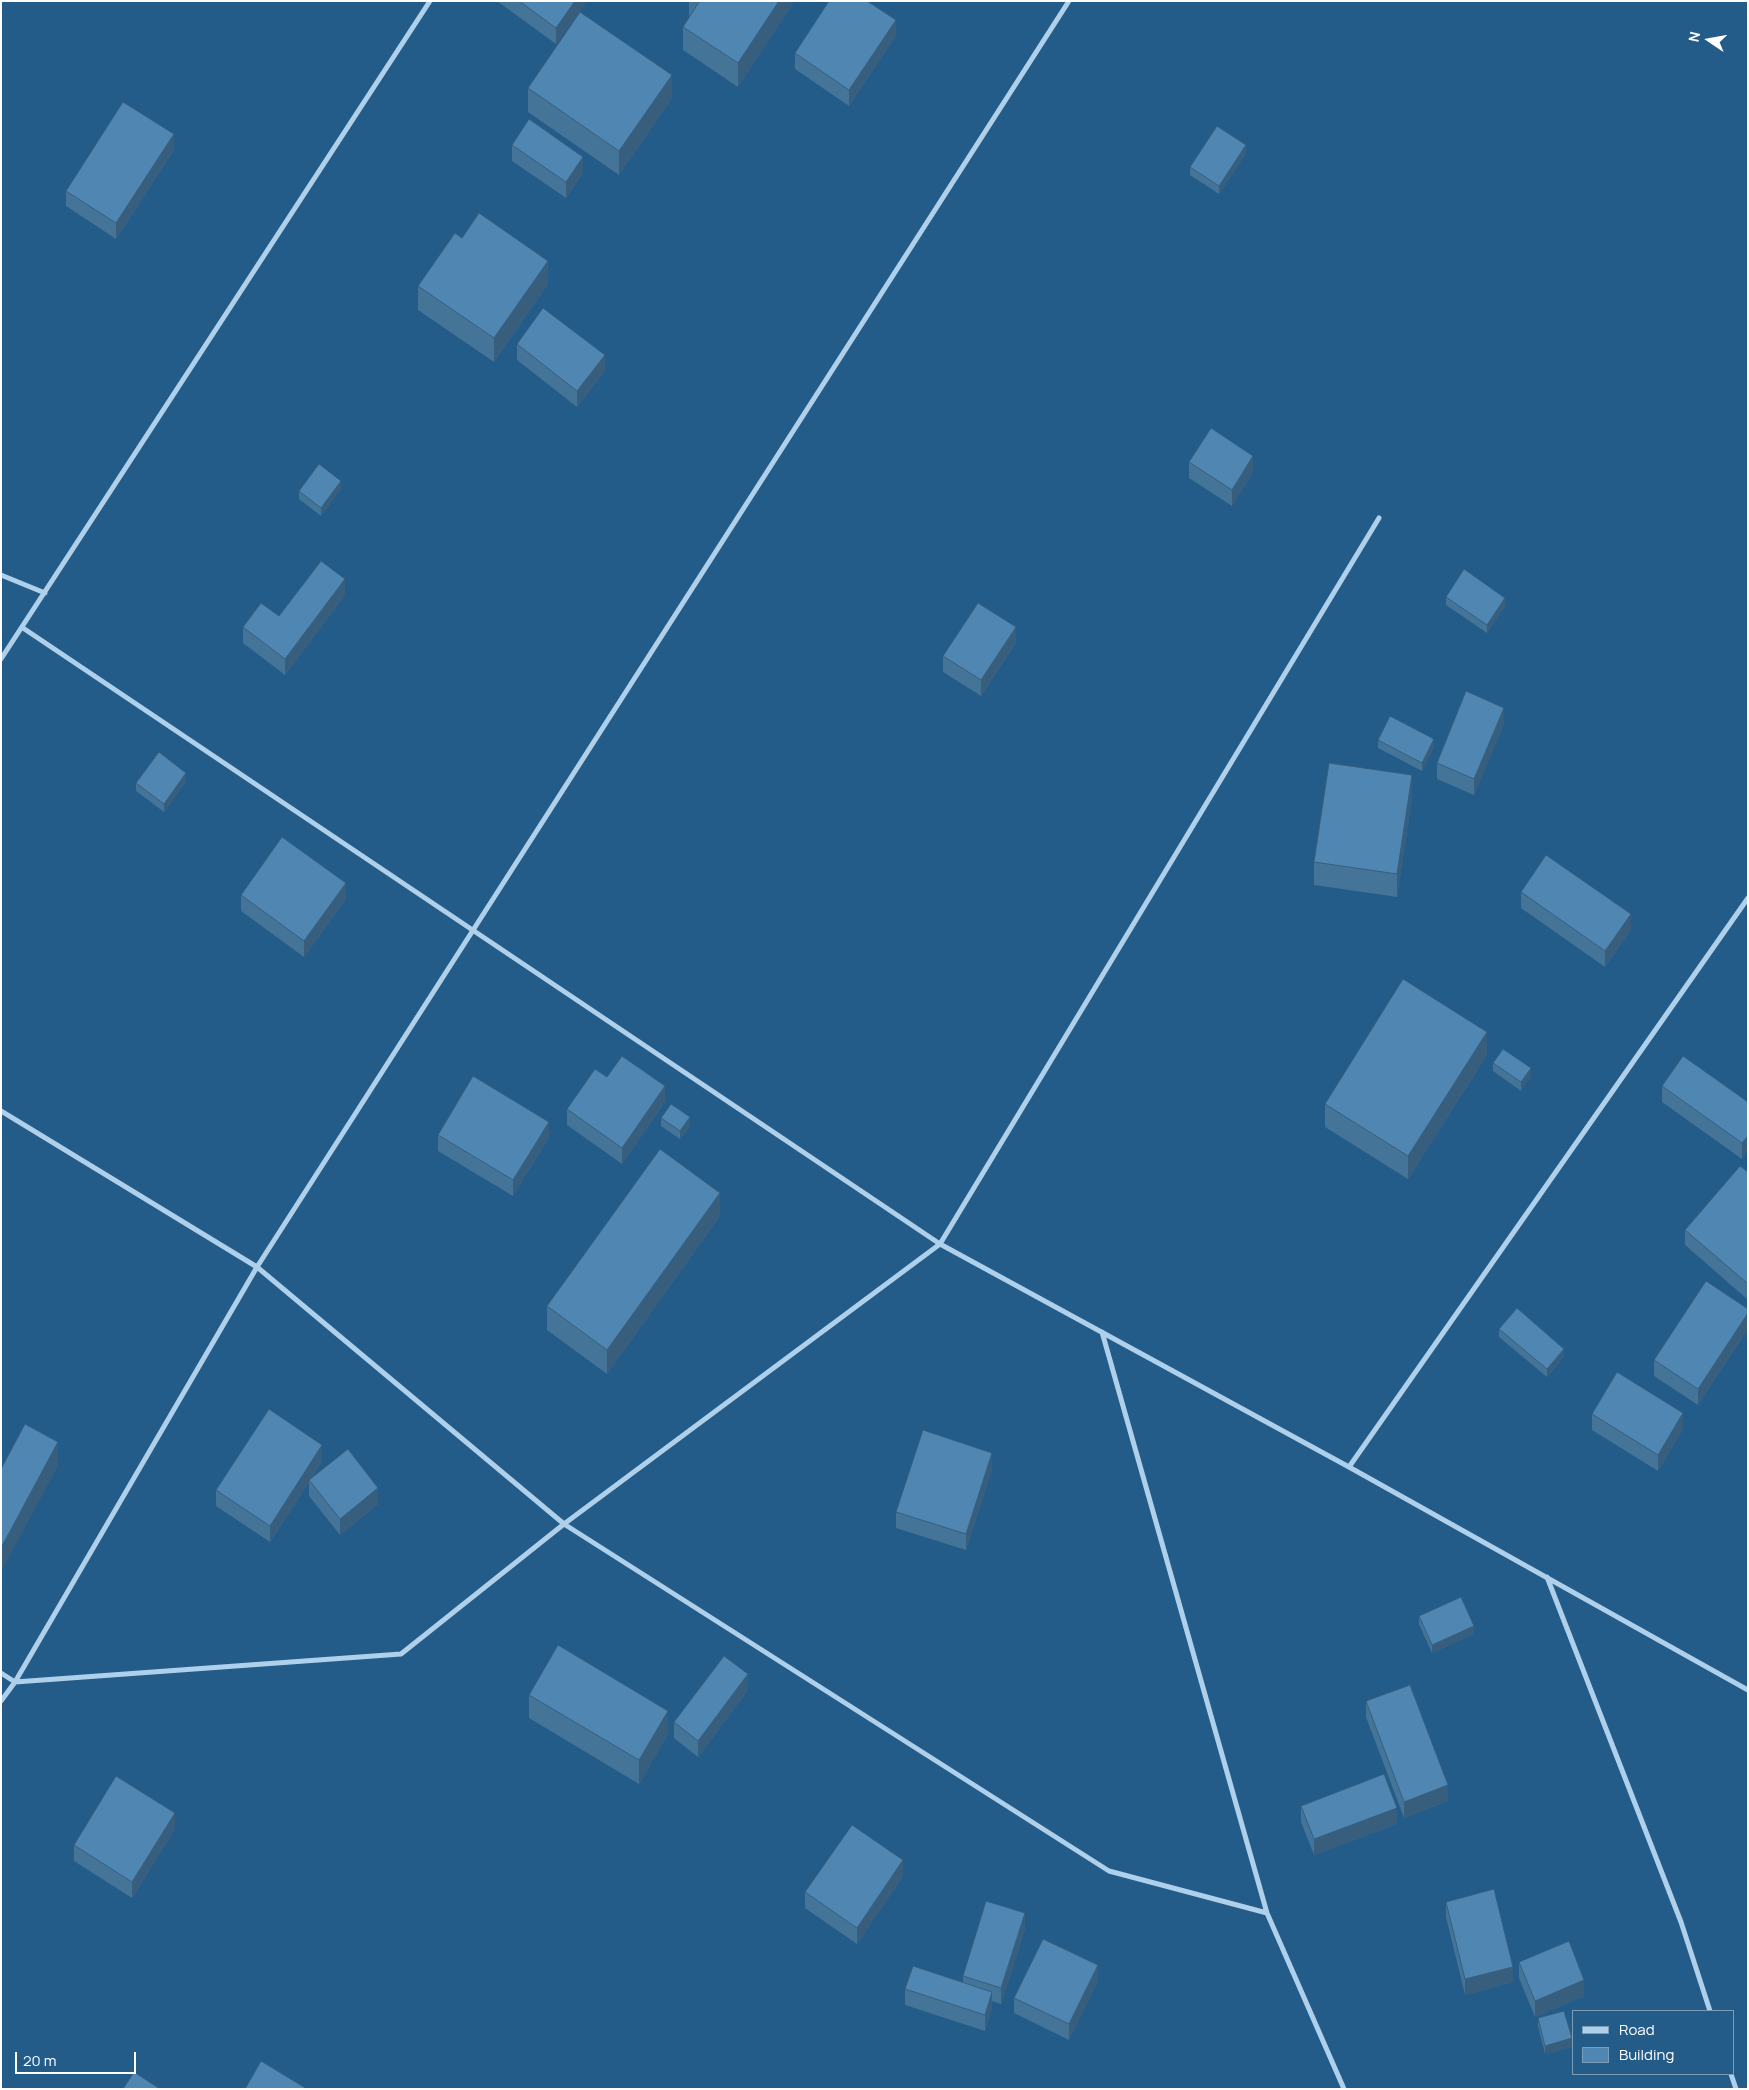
<!DOCTYPE html>
<html>
<head>
<meta charset="utf-8">
<style>
	body { margin:0 }
	#map { position:relative; width:1749px; height:2090px; overflow:hidden; background:#235b89; font-family:Manrope,sans-serif }
	canvas { display:block }
	.frame { position:absolute; inset:0; border:2px solid #fff; pointer-events:none }
	.legend { position:absolute; left:1572px; top:2010px; width:162px; height:65px; box-sizing:border-box; background:#235b89; border:1px solid #7b9db8; margin:0; padding:6px 9px; list-style:none; font-size:15px; color:#fff }
	.legend li { display:flex; align-items:center; gap:10px; height:25px }
	.legend b { width:25px; border:1px solid #7b9db8 }
	.north { position:absolute; left:1684px; top:15px; width:50px; height:50px; -webkit-text-stroke:4px #235b89; paint-order:stroke; rotate:282deg; font-size:14px; font-weight:700; line-height:20px; text-align:center; color:#fff }
	.north::after { content:''; display:block; margin:auto; width:18px; height:22px; background:#fff; clip-path:polygon(50% 0,100% 100%,50% 72%,0 100%) }
	.scale { position:absolute; left:15px; top:2052px; width:121px; height:22px; box-sizing:border-box; border:2px solid #fff; border-top:0; padding-left:6px; font-size:15px; line-height:18px; white-space:nowrap; color:#fff; -webkit-text-stroke:4px #235b89; paint-order:stroke }
</style>
</head>
<body>
<div id="map">
<canvas width="1749" height="2090"></canvas>
<div class="frame"></div>
<ul class="legend">
<li><b style="height:6px;background:#afd0ea"></b>Road</li>
<li><b style="height:14px;background:#5087b2"></b>Building</li>
</ul>
<div class="north">N</div>
<div class="scale">20 m</div>
</div>
<script>
const ctx = document.querySelector('canvas').getContext('2d');
ctx.lineJoin = 'round';
const toPath = rows => new Path2D(rows.map(r => 'M' + r).join(''));
function strokePath(path, color, width, dash) { ctx.strokeStyle = color; ctx.lineWidth = width; ctx.lineCap = dash ? 'butt' : 'round'; ctx.setLineDash(dash || []); ctx.stroke(path); }
function paint(path, color) { ctx.fillStyle = color; ctx.fill(path, 'evenodd'); }
const street = toPath([
	[1,575,45,593],
	[23,628,940,1244,1349,1467,1748,1690],
	[1,659,430,1],
	[1,1111,257,1267,564,1524,1109,1871,1267,1913],
	[1102,1332,1267,1913,1344,2089],
	[1349,1467,1748,898],
	[1547,1577,1681,1922,1710,2011],
	[1,1673,15,1682,401,1654,564,1524,940,1244,1379,518],
	[1,1701,15,1682,257,1267,1069,1],
	[1731,2074,1736,2089]
]);
const wall = toPath([
	[497,1,586,1,586,2,556,44],
	[689,1,793,1,793,3,738,87,683,50,683,27,689,18],
	[896,36,849,106,795,69,795,53],
	[528,88,672,98,619,175,528,112],
	[512,145,583,173,566,198,512,161],
	[174,150,116,239,66,206,66,191],
	[1246,153,1219,194,1190,175,1190,167],
	[462,238,548,284,494,362,418,310,418,286],
	[517,344,605,371,577,407,517,360],
	[1189,462,1253,472,1232,506,1189,478],
	[341,489,321,516,299,499,299,491],
	[345,595,285,675,243,643,243,627],
	[1446,597,1505,606,1487,633,1446,605],
	[1016,643,981,696,943,672,943,656],
	[1504,723,1474,795,1437,779,1437,763],
	[1378,740,1434,747,1422,771,1378,748],
	[186,781,164,812,136,791,136,783],
	[1412,798,1397,897,1314,885,1314,862],
	[1521,892,1631,930,1605,967,1521,908],
	[241,895,346,899,304,957,241,911],
	[1487,1055,1408,1179,1325,1127,1325,1104],
	[1493,1063,1531,1076,1521,1091,1493,1071],
	[607,1077,665,1102,622,1164,567,1125,567,1109],
	[1662,1086,1748,1102,1742,1159,1662,1102],
	[661,1118,690,1126,680,1139,661,1126],
	[438,1135,549,1137,513,1196,438,1151],
	[1748,1172,1748,1298,1747,1299,1685,1245,1685,1230],
	[720,1216,607,1374,547,1330,547,1306],
	[1748,1309,1748,1329,1698,1405,1654,1376,1654,1360],
	[1499,1329,1564,1357,1547,1377,1499,1337],
	[1592,1414,1683,1429,1658,1471,1592,1430],
	[322,1461,311,1478,378,1504,340,1535,309,1496,309,1482,270,1542,216,1506,216,1490],
	[992,1469,966,1550,896,1528,896,1512],
	[1419,1616,1474,1634,1432,1653,1419,1624],
	[748,1690,698,1757,674,1738,674,1722],
	[529,1695,668,1734,639,1784,529,1718],
	[1366,1701,1448,1801,1404,1818,1366,1717],
	[1301,1806,1397,1824,1314,1855,1301,1822],
	[175,1829,132,1898,74,1861,74,1845],
	[903,1876,857,1944,805,1908,805,1892],
	[1446,1902,1513,1982,1465,1995,1446,1917],
	[1025,1929,1001,2004,992,2001,992,2008,985,2031,905,2005,905,1989,963,1983,963,1976],
	[1519,1962,1584,1996,1535,2017,1519,1978],
	[1098,1981,1069,2040,1014,2013,1014,1998],
	[1538,2018,1572,2047,1545,2054,1538,2026]
]);
const shadedWall = toPath([
	[575,1,586,1,586,2,556,44,556,28],
	[779,1,793,1,793,3,738,87,738,63],
	[896,20,896,36,849,106,849,90],
	[672,75,672,98,619,175,619,151],
	[174,134,174,150,116,239,116,223],
	[1246,145,1246,153,1219,194,1219,186],
	[583,157,583,173,566,198,566,182],
	[548,261,548,284,494,362,494,338],
	[605,355,605,371,577,407,577,391],
	[1253,456,1253,472,1232,506,1232,490],
	[341,481,341,489,321,516,321,508],
	[345,579,345,595,285,675,285,659],
	[1505,598,1505,606,1487,633,1487,625],
	[1016,627,1016,643,981,696,981,680],
	[1504,708,1504,723,1474,795,1474,779],
	[1434,739,1434,747,1422,771,1422,763],
	[186,773,186,781,164,812,164,804],
	[1412,775,1412,798,1397,897,1397,874],
	[346,883,346,899,304,957,304,941],
	[1631,914,1631,930,1605,967,1605,951],
	[1487,1032,1487,1055,1408,1179,1408,1156],
	[1531,1068,1531,1076,1521,1091,1521,1082],
	[665,1086,665,1102,622,1164,622,1148],
	[690,1117,690,1126,680,1139,680,1131],
	[549,1122,549,1137,513,1196,513,1180],
	[1748,1136,1748,1152,1742,1159,1742,1143],
	[720,1193,720,1216,607,1374,607,1350],
	[1748,1282,1748,1298,1747,1299,1747,1283],
	[1748,1313,1748,1329,1698,1405,1698,1389],
	[1564,1349,1564,1357,1547,1377,1547,1369],
	[1683,1413,1683,1429,1658,1471,1658,1455],
	[58,1442,58,1466,1,1572,1,1548],
	[322,1445,322,1461,309,1481,309,1480,309,1482,270,1542,270,1526],
	[992,1453,992,1469,966,1550,966,1534],
	[378,1488,378,1504,340,1535,340,1519],
	[1474,1626,1474,1634,1432,1653,1432,1645],
	[748,1674,748,1690,698,1757,698,1741],
	[668,1711,668,1734,639,1784,639,1760],
	[1448,1785,1448,1801,1404,1818,1404,1802],
	[1397,1808,1397,1824,1314,1855,1314,1839],
	[175,1813,175,1829,132,1898,132,1882],
	[903,1860,903,1876,857,1944,857,1928],
	[1025,1913,1025,1929,1001,2004,1001,1988],
	[1098,1965,1098,1981,1069,2040,1069,2024],
	[1513,1967,1513,1982,1465,1995,1465,1979],
	[1584,1980,1584,1996,1535,2017,1535,2001],
	[992,1992,992,2008,985,2031,985,2015],
	[1572,2038,1572,2047,1545,2054,1545,2046]
]);
const building = toPath([
	[519,1,575,1,556,28,519,1],
	[698,1,779,1,738,63,683,27,699,2,698,1],
	[829,1,867,1,896,20,849,90,795,53,829,1],
	[580,12,672,75,619,151,528,88,580,12],
	[123,102,174,134,116,223,66,191,123,102],
	[529,119,583,157,566,182,512,145,529,119],
	[1217,126,1246,145,1219,186,1190,167,1217,126],
	[479,213,548,261,494,338,418,286,455,233,462,238,479,213],
	[543,308,605,355,577,391,517,344,543,308],
	[1211,428,1253,456,1232,490,1189,462,1211,428],
	[319,464,341,481,321,508,299,491,319,464],
	[321,561,345,579,285,659,243,627,261,603,279,616,321,561],
	[1464,569,1505,598,1487,625,1446,597,1464,569],
	[978,603,1016,627,981,680,943,656,978,603],
	[1466,691,1504,708,1474,779,1437,763,1466,691],
	[1390,716,1434,739,1422,763,1378,740,1390,716],
	[159,752,186,773,164,804,136,783,159,752],
	[1329,763,1412,775,1397,874,1314,862,1329,763],
	[282,837,346,883,304,941,241,895,282,837],
	[1546,855,1631,914,1605,951,1521,892,1546,855],
	[1403,979,1487,1032,1408,1156,1325,1104,1403,979],
	[1503,1049,1531,1068,1521,1082,1493,1063,1503,1049],
	[622,1056,665,1086,622,1148,567,1109,595,1069,607,1077,622,1056],
	[1683,1056,1748,1102,1748,1136,1742,1143,1662,1086,1683,1056],
	[473,1076,549,1122,513,1180,438,1135,473,1076],
	[671,1104,690,1117,680,1131,661,1118,671,1104],
	[660,1149,720,1193,607,1350,547,1306,660,1149],
	[1740,1166,1748,1172,1748,1282,1747,1283,1685,1230,1740,1166],
	[1706,1281,1748,1309,1748,1313,1698,1389,1654,1360,1706,1281],
	[1517,1308,1564,1349,1547,1369,1499,1329,1517,1308],
	[1617,1372,1683,1413,1658,1455,1592,1414,1617,1372],
	[269,1409,322,1445,270,1526,216,1490,269,1409],
	[25,1424,58,1442,1,1548,1,1469,25,1424],
	[923,1430,992,1453,966,1534,896,1512,923,1430],
	[348,1449,378,1488,340,1519,309,1480,348,1449],
	[1461,1597,1474,1626,1432,1645,1419,1616,1461,1597],
	[558,1645,668,1711,639,1760,529,1695,558,1645],
	[724,1656,748,1674,698,1741,674,1722,724,1656],
	[1410,1685,1448,1785,1404,1802,1366,1701,1410,1685],
	[1384,1774,1397,1808,1314,1839,1301,1806,1384,1774],
	[116,1776,175,1813,132,1882,74,1845,116,1776],
	[852,1825,903,1860,857,1928,805,1892,852,1825],
	[1494,1889,1513,1967,1465,1979,1446,1902,1494,1889],
	[986,1901,1025,1913,1001,1988,963,1976,986,1901],
	[1043,1939,1098,1965,1069,2024,1014,1998,1043,1939],
	[1569,1941,1584,1980,1535,2001,1519,1962,1569,1941],
	[913,1966,992,1992,985,2015,905,1989,913,1966],
	[1564,2011,1572,2038,1545,2046,1538,2018,1564,2011],
	[261,2061,307,2089,245,2089,261,2061],
	[134,2072,160,2089,123,2089,134,2072]
]);
strokePath(street, '#afd0ea', 5);
paint(wall, '#457499');
paint(shadedWall, '#385e7d');
paint(building, '#5087b2');
strokePath(building, '#385e7d', 1);
</script>
</body>
</html>
